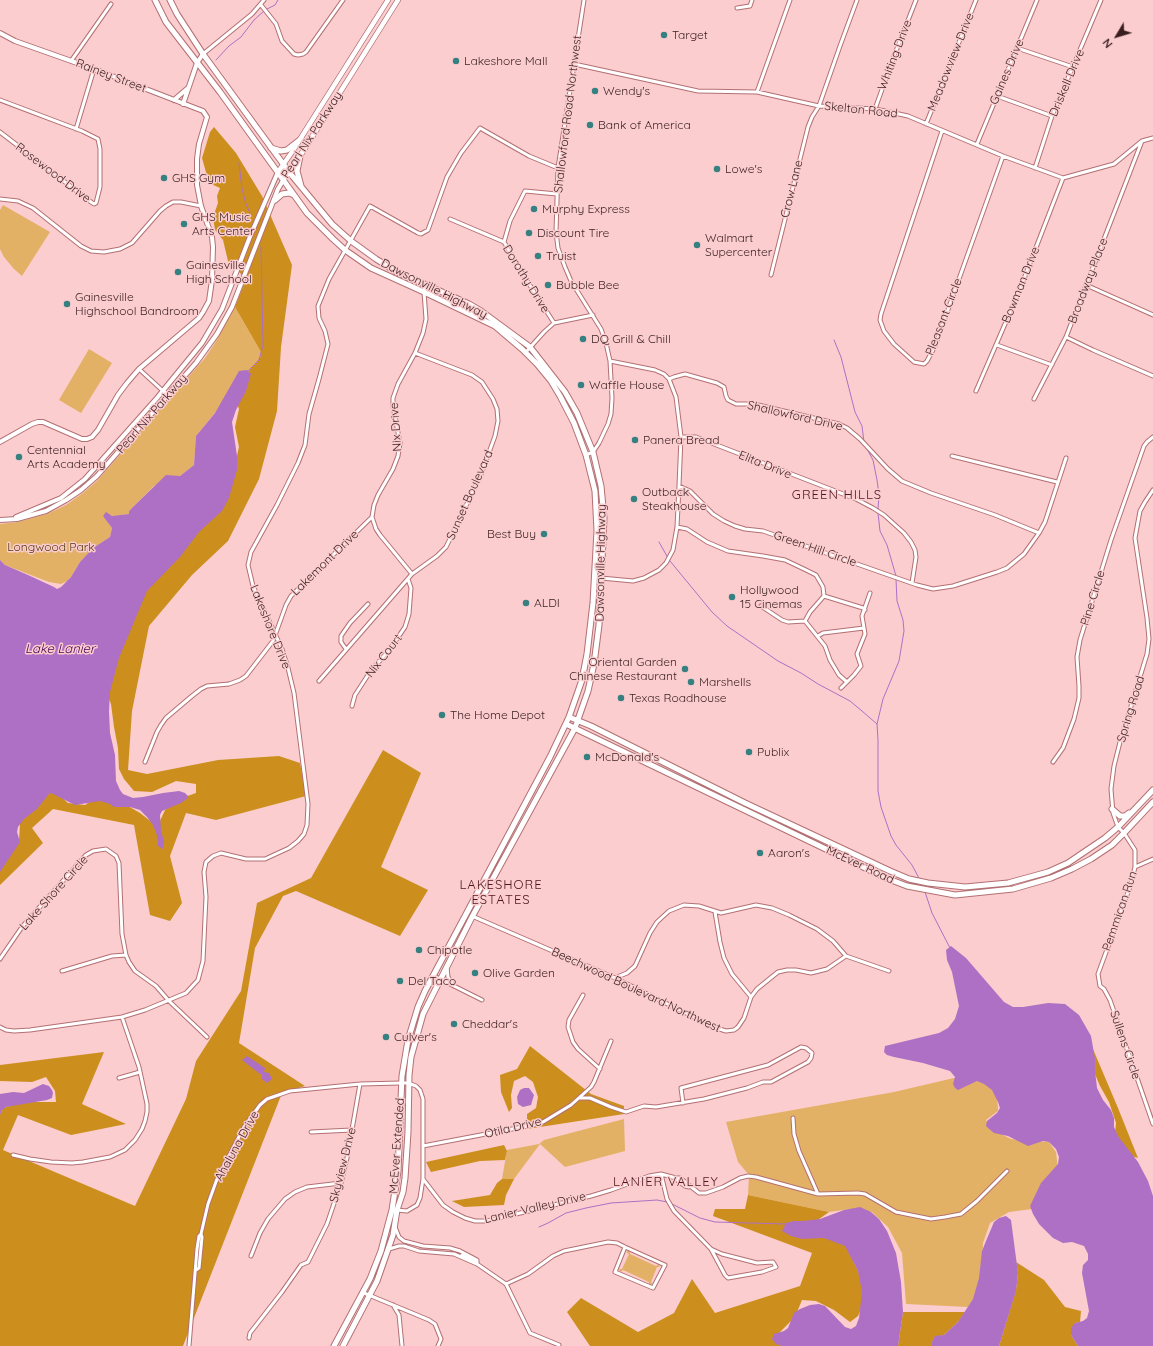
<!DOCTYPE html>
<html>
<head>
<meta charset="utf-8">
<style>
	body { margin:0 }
	#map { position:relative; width:1153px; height:1346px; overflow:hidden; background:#fbcdcf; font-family:Quicksand,sans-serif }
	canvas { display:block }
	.north { position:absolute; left:1097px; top:16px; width:40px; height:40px; -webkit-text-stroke:3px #fbcdcf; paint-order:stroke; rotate:232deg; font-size:11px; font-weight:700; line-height:16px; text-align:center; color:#391e1f }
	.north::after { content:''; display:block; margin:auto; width:14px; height:18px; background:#391e1f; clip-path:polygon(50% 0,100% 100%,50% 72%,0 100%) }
</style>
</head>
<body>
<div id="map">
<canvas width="1153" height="1346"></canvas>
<div class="north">N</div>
</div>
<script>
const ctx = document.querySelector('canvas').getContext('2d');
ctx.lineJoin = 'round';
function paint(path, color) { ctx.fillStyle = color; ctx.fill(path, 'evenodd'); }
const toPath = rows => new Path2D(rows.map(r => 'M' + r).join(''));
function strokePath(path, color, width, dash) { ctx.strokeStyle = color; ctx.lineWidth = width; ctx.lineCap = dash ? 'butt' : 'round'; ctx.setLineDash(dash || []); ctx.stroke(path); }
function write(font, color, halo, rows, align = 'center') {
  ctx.font = font + ' Quicksand,sans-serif'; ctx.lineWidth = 3; ctx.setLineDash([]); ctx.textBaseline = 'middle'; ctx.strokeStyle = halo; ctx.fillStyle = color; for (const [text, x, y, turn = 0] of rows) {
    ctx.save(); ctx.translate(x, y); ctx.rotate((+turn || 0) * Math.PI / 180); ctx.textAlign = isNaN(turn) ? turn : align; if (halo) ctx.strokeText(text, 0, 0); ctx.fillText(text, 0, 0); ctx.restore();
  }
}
const green = toPath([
	[3,205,50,232,22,276,14,269,4,257,0,249,0,210],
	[235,307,261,352,261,356,196,436,194,465,180,476,154,486,129,511,129,514,114,516,103,515,112,528,110,537,93,548,80,562,71,577,68,580,74,588,74,589,67,581,61,584,49,582,5,565,0,560,0,524,18,522,47,514,66,505,83,493,97,481,205,358,215,343],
	[89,349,112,363,81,413,59,400],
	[954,1078,971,1079,984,1083,997,1094,998,1111,986,1120,991,1129,1011,1139,1049,1142,1056,1152,1058,1169,1032,1209,1009,1212,990,1223,983,1243,981,1288,968,1307,906,1304,902,1253,888,1227,872,1212,851,1209,829,1212,748,1195,749,1175,738,1162,726,1122,894,1092],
	[624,1119,625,1151,565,1167,540,1144,514,1179,502,1179,507,1150,539,1144,544,1140],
	[628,1251,630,1251,630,1254,656,1266,658,1264,660,1267,657,1267,651,1282,652,1283,651,1285,649,1285,649,1282,623,1270,621,1272,619,1270,620,1269,622,1269,629,1254,626,1252]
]);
const forest = toPath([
	[214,127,236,153,262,196,292,265,281,347,277,411,259,479,228,541,192,575,149,626,132,711,128,770,147,774,218,760,279,756,300,763,306,796,216,820,186,813,170,856,182,903,170,921,150,915,134,825,53,809,32,828,43,843,0,885,0,858,19,841,20,823,51,788,68,803,85,805,101,794,128,806,140,813,153,823,159,823,165,810,179,799,196,793,196,784,176,781,152,792,134,791,124,779,119,769,118,748,114,727,111,704,104,686,132,612,156,575,230,485,239,447,235,427,239,409,233,393,215,413,261,356,261,352,235,307,246,279,228,261,223,240,215,230,213,217,218,203,217,196,220,188,209,183,202,158,210,132],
	[383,750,421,773,381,867,428,890,400,936,296,891,283,896,255,948,239,1043,305,1086,282,1093,183,1346,0,1346,0,1114,3,1108,24,1102,56,1102,55,1091,46,1077,32,1082,0,1081,0,1065,104,1052,82,1104,126,1124,71,1135,18,1115,3,1150,135,1206,186,1099,196,1061,241,991,257,903,311,878],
	[1087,1035,1118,1108,1138,1158,1125,1154,1114,1143,1116,1123,1109,1102,1100,1086,1092,1067],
	[530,1046,591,1094,624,1106,624,1114,527,1129,527,1114,536,1108,538,1097,533,1082,525,1076,514,1081,511,1095,512,1108,509,1112,501,1092,500,1075,517,1069],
	[504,1145,507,1151,505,1160,480,1161,431,1172,426,1162],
	[502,1179,514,1179,506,1195,504,1205,464,1207,452,1201,490,1195,497,1183],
	[748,1195,829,1212,815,1222,846,1246,859,1273,865,1300,858,1316,850,1322,834,1310,816,1301,802,1300,795,1317,777,1335,793,1346,590,1346,567,1312,581,1298,638,1332,674,1313,692,1279,715,1313,800,1286,812,1253,713,1216,715,1209,745,1209],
	[1016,1262,1044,1280,1065,1307,1081,1311,1080,1322,1075,1323,1071,1335,1078,1346,999,1346,1016,1290,1018,1273],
	[903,1312,965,1312,958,1322,944,1335,935,1337,932,1342,932,1346,898,1346]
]);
const water = toPath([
	[247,370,251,374,246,391,236,410,232,422,237,456,237,470,229,498,222,511,199,532,180,557,147,591,119,658,110,692,109,711,110,733,115,755,116,781,120,790,123,794,133,798,143,797,163,793,179,791,185,793,188,796,188,798,181,803,162,811,160,815,161,831,164,841,163,849,158,846,157,835,153,825,147,817,140,810,130,807,114,807,110,804,100,801,75,805,51,793,49,794,37,809,24,819,18,827,17,832,20,842,0,872,0,560,5,565,28,575,54,587,57,589,61,587,71,577,80,562,93,548,110,537,112,528,103,516,106,512,112,516,129,514,129,511,137,503,166,475,180,476,194,465,196,436,215,413,239,371],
	[951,946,966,958,1004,1002,1013,1007,1023,1007,1048,1003,1065,1004,1079,1015,1091,1036,1095,1059,1095,1071,1097,1088,1103,1100,1111,1110,1114,1118,1114,1127,1118,1136,1138,1162,1148,1181,1153,1196,1153,1346,1078,1346,1071,1335,1071,1328,1075,1323,1083,1321,1087,1318,1089,1311,1082,1273,1083,1265,1088,1260,1088,1254,1084,1246,1072,1242,1063,1243,1053,1238,1039,1224,1033,1214,1030,1206,1041,1183,1058,1164,1059,1157,1056,1149,1049,1142,1043,1141,1028,1146,1008,1136,994,1133,988,1128,986,1126,987,1121,997,1113,1000,1108,998,1102,992,1090,984,1084,977,1081,958,1090,955,1088,953,1084,955,1077,950,1071,923,1063,894,1057,887,1055,884,1052,885,1046,939,1033,948,1028,955,1019,959,1006,952,972,947,960,946,950],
	[247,1056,265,1068,264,1072,269,1073,272,1079,267,1083,262,1079,262,1074,260,1074,242,1060],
	[43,1084,49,1086,52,1090,53,1093,52,1098,47,1100,6,1107,2,1110,0,1115,0,1094,13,1092,24,1093],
	[524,1088,529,1088,534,1095,531,1105,523,1107,518,1104,517,1097,520,1090],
	[860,1207,871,1212,879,1219,887,1231,896,1253,901,1282,903,1312,898,1346,782,1346,776,1344,772,1339,774,1334,784,1331,788,1328,794,1313,800,1309,810,1305,819,1304,825,1306,845,1327,851,1329,856,1326,859,1318,862,1292,858,1271,845,1246,824,1238,802,1239,791,1236,782,1231,786,1223,794,1221,803,1221,820,1219,844,1210],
	[1006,1216,1011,1220,1018,1273,1016,1291,999,1346,932,1346,932,1342,935,1336,944,1335,958,1322,973,1299,979,1278,982,1251,986,1241,994,1222,999,1218]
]);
const stream = toPath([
	[267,9,275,5,278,0],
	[216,60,229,46,241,37,254,20,264,11],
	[239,163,242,189,246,204,250,213],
	[834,340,841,357,855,412,862,426,864,442],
	[248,371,259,360,263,345,261,247],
	[867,449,873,460,877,480,879,495,878,509],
	[878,513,880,531,887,545,896,576],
	[659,542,668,558],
	[670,561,712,612,727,626,778,661,801,673,818,684,850,701,862,711,877,724],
	[896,579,897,601,903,620,904,631,899,661,883,699,877,724,878,740,878,791,881,807,891,836,896,845,912,865,920,880],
	[925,892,932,913,950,948],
	[672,1204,700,1218,715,1222,786,1224],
	[539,1227,548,1223,566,1213,586,1208,611,1203,642,1201,657,1200,667,1202]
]);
const minor = toPath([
	[584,0,558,168,556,232,558,248,565,267,571,281,601,329,606,343,610,361,612,398,611,414,608,424,599,443,593,452,586,455],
	[261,5,276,24,282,41,294,54,298,55,303,54,306,52,343,0],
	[737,8,750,6,752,0],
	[1017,48,1073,67],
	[203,54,252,14,264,0],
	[71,61,111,4],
	[574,64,698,91,757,92,819,106,875,109,890,112,908,116,1003,156,1063,178,1114,164,1142,141,1153,138],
	[757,92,790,0],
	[997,96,1052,116],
	[0,100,82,131,98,139,100,149,100,187,96,203,94,204,91,202,0,132],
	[875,109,894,56,916,0],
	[926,124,976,0],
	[76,129,94,69],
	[942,131,881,314,880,320,884,331,894,344,914,362,924,364,927,361,935,346,1003,156],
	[977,144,1037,0],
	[1035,168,1052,116,1101,0],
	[0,199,18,201,33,208,81,246,91,251,104,252,120,249,132,243,160,211,166,206,173,202,181,202,201,206],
	[450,219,504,242,524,276,554,323],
	[504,242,510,221,525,191,557,194],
	[771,275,808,127,812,117,819,106,840,46,857,0],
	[1086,285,1153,315],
	[1066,337,1093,350,1153,376],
	[997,345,1052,365],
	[526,352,544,332,554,323,593,315],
	[610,361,655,370,664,374,669,379,674,377,685,374,717,383,724,387,726,396,728,400,736,404,754,404,839,424,847,428,860,439,888,469,902,481,931,493,995,515,1039,533],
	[139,369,163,391,169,394],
	[669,379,676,397,681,437],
	[976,391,1018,294,1063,178],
	[1034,399,1066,337,1142,141],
	[952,456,1057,482],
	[679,486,681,437,696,437,856,499,873,508,884,515,904,533,911,542,915,550,916,557,912,583],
	[1153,490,1145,502,1140,511,1135,538,1147,618,1149,639,1147,654,1120,742,1114,766,1111,789,1113,813,1118,827,1124,833,1135,850,1135,867,1131,884,1098,974,1100,986,1104,989,1110,1000,1153,1124],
	[677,527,687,529,707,542,728,551,763,556,785,560,806,570,816,575,823,587,824,596],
	[412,574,380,535,376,529,372,517,374,505,378,495,393,469,398,456,400,443,393,406,393,398,398,384,415,353,423,333,426,319,424,292,425,285],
	[601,578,633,581,644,578,659,570,666,563,673,550,677,527,679,486,690,491,713,514,724,521,735,526,745,529,763,531,917,585,933,589,953,586,997,572,1007,568,1024,554,1039,533,1045,522,1066,458],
	[761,606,782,620,788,622,805,621,825,646,830,660,839,675,847,682],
	[805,621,810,612,824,596,863,608,865,610],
	[818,636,823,633,864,628],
	[346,649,341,642,341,636,350,623,368,604],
	[319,681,412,574,437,556,446,547,480,477,495,436,498,421,497,409,493,399,482,382,472,375,415,353],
	[841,688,854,675,861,666,857,654,865,634,862,616,870,593],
	[352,706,355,695,370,672,390,649,405,627,409,614,411,588,408,579],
	[145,762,157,732,161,725,166,718,192,696,201,689,207,686,229,684,240,680,246,676,273,641,286,605,291,596,372,517],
	[1053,762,1063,748,1074,719,1079,698,1079,686,1077,657,1080,640,1111,540,1144,446,1147,442,1153,437],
	[1135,867,1153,859],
	[715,912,720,942,724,958,732,974,751,997],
	[472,916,615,978,716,1028,726,1031,734,1030,738,1027,744,1018,751,997,757,989,778,972,787,970,796,970,811,973,827,969,846,956,889,971],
	[0,959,22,927,86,855,93,851,106,849,116,856,119,863,122,934,126,955,129,962,135,971,156,986,169,1001,207,1037],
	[447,967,448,977,454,986],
	[62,971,112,956,126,955],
	[434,976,482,1000],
	[615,978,627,973,635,966,650,933,657,922,669,911,684,905,699,906,721,913,756,905,772,908,789,915,817,929,833,941,846,956],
	[583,995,569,1020,568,1027,573,1042,578,1049,600,1069],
	[0,1027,6,1030,14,1031,30,1030,122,1017,145,1010,186,993,198,980,203,961,206,897,204,872,206,862,213,856,221,853,246,859,265,859,289,848,298,841,304,834,307,825,308,804,294,693,288,668,282,649,253,586,248,565,251,552,277,505,298,463,305,445,309,414,319,379,328,344,325,331,319,318,318,306,329,279,370,206,418,233,421,234,428,230,447,177,461,153,480,128,529,156,558,168],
	[119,1078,140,1072],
	[579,1098,590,1098,611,1107,626,1112,644,1106,656,1107,704,1099,747,1088,763,1082,771,1082,808,1062,811,1058,812,1053,806,1048,801,1047,768,1065,681,1088,683,1103],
	[793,1118,794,1134,799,1151,818,1194],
	[311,1132,352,1130],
	[423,1146,533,1125,543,1122,571,1105,591,1087,594,1082,611,1041],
	[13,1155,30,1159,51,1162,72,1163,83,1162,110,1157,125,1150,135,1140,142,1129,145,1121,147,1112,147,1104,139,1067,122,1017],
	[661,1174,667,1199,674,1211,711,1249,725,1275,728,1278,762,1272,776,1267,773,1262,757,1263,722,1254,711,1249],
	[423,1179,443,1205,453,1212,465,1218,475,1221,487,1221,591,1196,611,1190,649,1176,661,1174,676,1178],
	[689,1187,685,1186,678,1181,676,1178,680,1178,699,1193,706,1193,723,1187,740,1178,748,1176,756,1177,818,1194,858,1193,865,1194,896,1212,931,1219,945,1217,961,1214,977,1201,1007,1171],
	[395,1227,399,1237,404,1241,423,1246,450,1248,460,1251,477,1260,477,1264],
	[389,1249,399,1246,404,1246,419,1251,454,1254,477,1264,506,1284,530,1333,559,1345],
	[462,1255,468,1257,477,1264],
	[251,1256,260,1233,268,1219,285,1199,295,1192,307,1187,341,1183],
	[196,1270,199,1268,202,1237,201,1234],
	[506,1284,528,1274,553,1256,564,1251,608,1242,617,1243,625,1247,665,1265,653,1288,615,1272,625,1247],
	[364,1293,429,1320,435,1324,441,1339,438,1346],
	[393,1305,399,1315,402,1346],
	[249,1338,250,1333,282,1292,301,1265,308,1262,327,1224,341,1183,347,1158,360,1084],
	[189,1346,197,1249,199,1236,201,1234,208,1204,217,1179,244,1127,260,1105,267,1099,290,1091,360,1084,401,1083,408,1083,416,1086,420,1090,423,1099,423,1179,420,1198,417,1205,407,1211,396,1210]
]);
const tertiary = toPath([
	[0,33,15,41,94,69,203,111,207,117,199,144,197,159,197,185,201,206,212,237,213,247,212,280,209,301,203,312,199,318,139,369,127,383,118,395,98,430,92,437,87,439,82,439,43,422,38,422,32,424,0,442],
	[174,100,188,88],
	[183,104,197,63,203,54],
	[16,517,61,498,85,479,157,398,202,343,222,309,251,234,278,172],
	[0,520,17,519,46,511,66,500,81,490,97,476,196,363,217,334,232,307,278,189,284,179]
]);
const secondary = toPath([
	[278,172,292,152,388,0],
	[284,179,300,156,398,0]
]);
const primary = toPath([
	[155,0,166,22,220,92,307,213,333,239,345,250,371,268,424,292,495,326,522,349,537,364,551,381,560,396,574,423,586,455,595,491,597,531,593,603,587,654,582,680,569,717,550,757,425,991,418,1007,408,1040,402,1076,398,1171,392,1210,381,1251,370,1279,334,1346],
	[170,0,177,14,203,54,289,172,332,224,351,241,376,259,395,271,469,304,481,311,530,347,565,392,577,413,593,452,601,486,604,518,599,625,594,664,588,691,575,728,472,917,423,1014,411,1057,409,1075,408,1132,405,1178,403,1192,397,1210,393,1235,377,1281,343,1346],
	[271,148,281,151,287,150,301,139],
	[300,156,297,171,301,186],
	[275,200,282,194,289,193,294,195],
	[569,717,591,726,745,803,890,871,909,879,928,883,965,887,1008,883,1048,872,1068,863,1105,838,1118,827,1153,790],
	[566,724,886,878,907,886,955,895,1013,889,1051,878,1072,869,1091,859,1112,845,1124,833,1153,802],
	[1112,809,1120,816,1125,816,1129,813]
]);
const markers = [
	[664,35,4,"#378081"],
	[456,61,4,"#378081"],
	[595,91,4,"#378081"],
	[590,125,4,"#378081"],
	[717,169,4,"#378081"],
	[164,178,4,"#378081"],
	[534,209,4,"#378081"],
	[184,224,4,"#378081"],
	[529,233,4,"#378081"],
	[697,245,4,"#378081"],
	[538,256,4,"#378081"],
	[178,272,4,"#378081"],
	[548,285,4,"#378081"],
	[67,304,4,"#378081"],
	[583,339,4,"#378081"],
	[581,385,4,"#378081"],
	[635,440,4,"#378081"],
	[19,457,4,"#378081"],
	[634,499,4,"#378081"],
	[544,534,4,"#378081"],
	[732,597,4,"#378081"],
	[526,603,4,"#378081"],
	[685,669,4,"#378081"],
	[691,682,4,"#378081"],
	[621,698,4,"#378081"],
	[442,715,4,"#378081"],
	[749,752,4,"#378081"],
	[587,757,4,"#378081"],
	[760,853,4,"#378081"],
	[419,950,4,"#378081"],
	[475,973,4,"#378081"],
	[400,981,4,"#378081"],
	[454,1024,4,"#378081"],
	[386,1037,4,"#378081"]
];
const poiNames = [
	["Target",672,35],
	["Lakeshore Mall",464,61],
	["Wendy's",603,91],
	["Bank of America",598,125],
	["Lowe's",725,169],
	["GHS Gym",172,178],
	["Murphy Express",542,209],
	["GHS Music",192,217],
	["Arts Center",192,231],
	["Discount Tire",537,233],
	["Walmart",705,238],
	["Supercenter",705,252],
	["Truist",546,256],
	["Gainesville",186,265],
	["High School",186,279],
	["Bubble Bee",556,285],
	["Gainesville",75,297],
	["Highschool Bandroom",75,311],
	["DQ Grill & Chill",591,339],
	["Waffle House",589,385],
	["Panera Bread",643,440],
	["Centennial",27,450],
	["Arts Academy",27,464],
	["Outback",642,492],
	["Steakhouse",642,506],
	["Best Buy",536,534,"right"],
	["Hollywood",740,590],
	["15 Cinemas",740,604],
	["ALDI",534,603],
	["Oriental Garden",677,662,"right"],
	["Chinese Restaurant",677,676,"right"],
	["Marshells",699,682],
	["Texas Roadhouse",629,698],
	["The Home Depot",450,715],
	["Publix",757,752],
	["McDonald's",595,757],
	["Aaron's",768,853],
	["Chipotle",427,950],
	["Olive Garden",483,973],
	["Del Taco",408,981],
	["Cheddar's",462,1024],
	["Culver's",394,1037]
];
const streetNames = [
	["Whiting Drive",895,55,-69],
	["Meadowview Drive",951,62,-68],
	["Gaines Drive",1007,72,-67],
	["Rainey Street",111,76,21],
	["Driskell Drive",1067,83,-67],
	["Skelton Road",861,110,6],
	["Shallowford Road Northwest",568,114,-83],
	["Pearl Nix Parkway",312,135,-57],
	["Rosewood Drive",53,173,37],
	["Crow Lane",792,189,-76],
	["Dorothy Drive",526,279,58],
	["Broadway Place",1088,281,-69],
	["Bowman Drive",1021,285,-68],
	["Dawsonville Highway",434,289,27],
	["Pleasant Circle",944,317,-69],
	["Pearl Nix Parkway",152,414,-49],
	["Shallowford Drive",795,416,13],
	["Nix Drive",396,427,-94],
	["Elita Drive",765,465,22],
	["Sunset Boulevard",470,495,-66],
	["Green Hill Circle",815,549,19],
	["Lakemont Drive",325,563,-44],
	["Dawsonville Highway",601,563,-89],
	["Pine Circle",1093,598,-73],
	["Lakeshore Drive",270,627,68],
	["Nix Court",384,656,-52],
	["Spring Road",1131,709,-73],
	["McEver Road",860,865,25],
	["Lake Shore Circle",54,893,-48],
	["Pemmican Run",1120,911,-71],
	["Beechwood Boulevard Northwest",636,990,25],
	["Sullens Circle",1125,1045,71],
	["Otila Drive",513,1128,-13],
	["Ahaluna Drive",237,1146,-61],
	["McEver Extended",397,1146,-86],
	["Skyview Drive",343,1165,-76],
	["Lanier Valley Drive",535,1208,-13]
];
const parkNames = [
	["Longwood Park",51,547]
];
const neighbourhoodNames = [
	["GREEN HILLS",837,495],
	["LAKESHORE",501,885],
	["ESTATES",501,900],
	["LANIER VALLEY",666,1182]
];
const waterNames = [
	["Lake Lanier",60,649]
];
paint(green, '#e3b165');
paint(forest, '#cc8f1e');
paint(water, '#ad70c4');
strokePath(stream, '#ad70c4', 1);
strokePath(minor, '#b37073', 5);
strokePath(tertiary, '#b37073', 6);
strokePath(secondary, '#b37073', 6);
strokePath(primary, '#b37073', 7);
strokePath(minor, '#fff', 3);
strokePath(tertiary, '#fff', 4);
strokePath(secondary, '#fff', 4.5);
strokePath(primary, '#fff', 5);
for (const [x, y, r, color] of markers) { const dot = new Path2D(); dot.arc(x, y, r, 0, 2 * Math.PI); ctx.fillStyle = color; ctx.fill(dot); strokePath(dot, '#fbcdcf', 1.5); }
write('12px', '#391e1f', '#fbcdcf', poiNames, 'left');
write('12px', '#391e1f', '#fbcdcf', streetNames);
write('12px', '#51380d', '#fbcdcf', parkNames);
ctx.letterSpacing = '1px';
write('13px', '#4f151d', '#fbcdcf', neighbourhoodNames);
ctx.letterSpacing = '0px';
write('italic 13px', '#430556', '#fbcdcf', waterNames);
</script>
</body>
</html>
